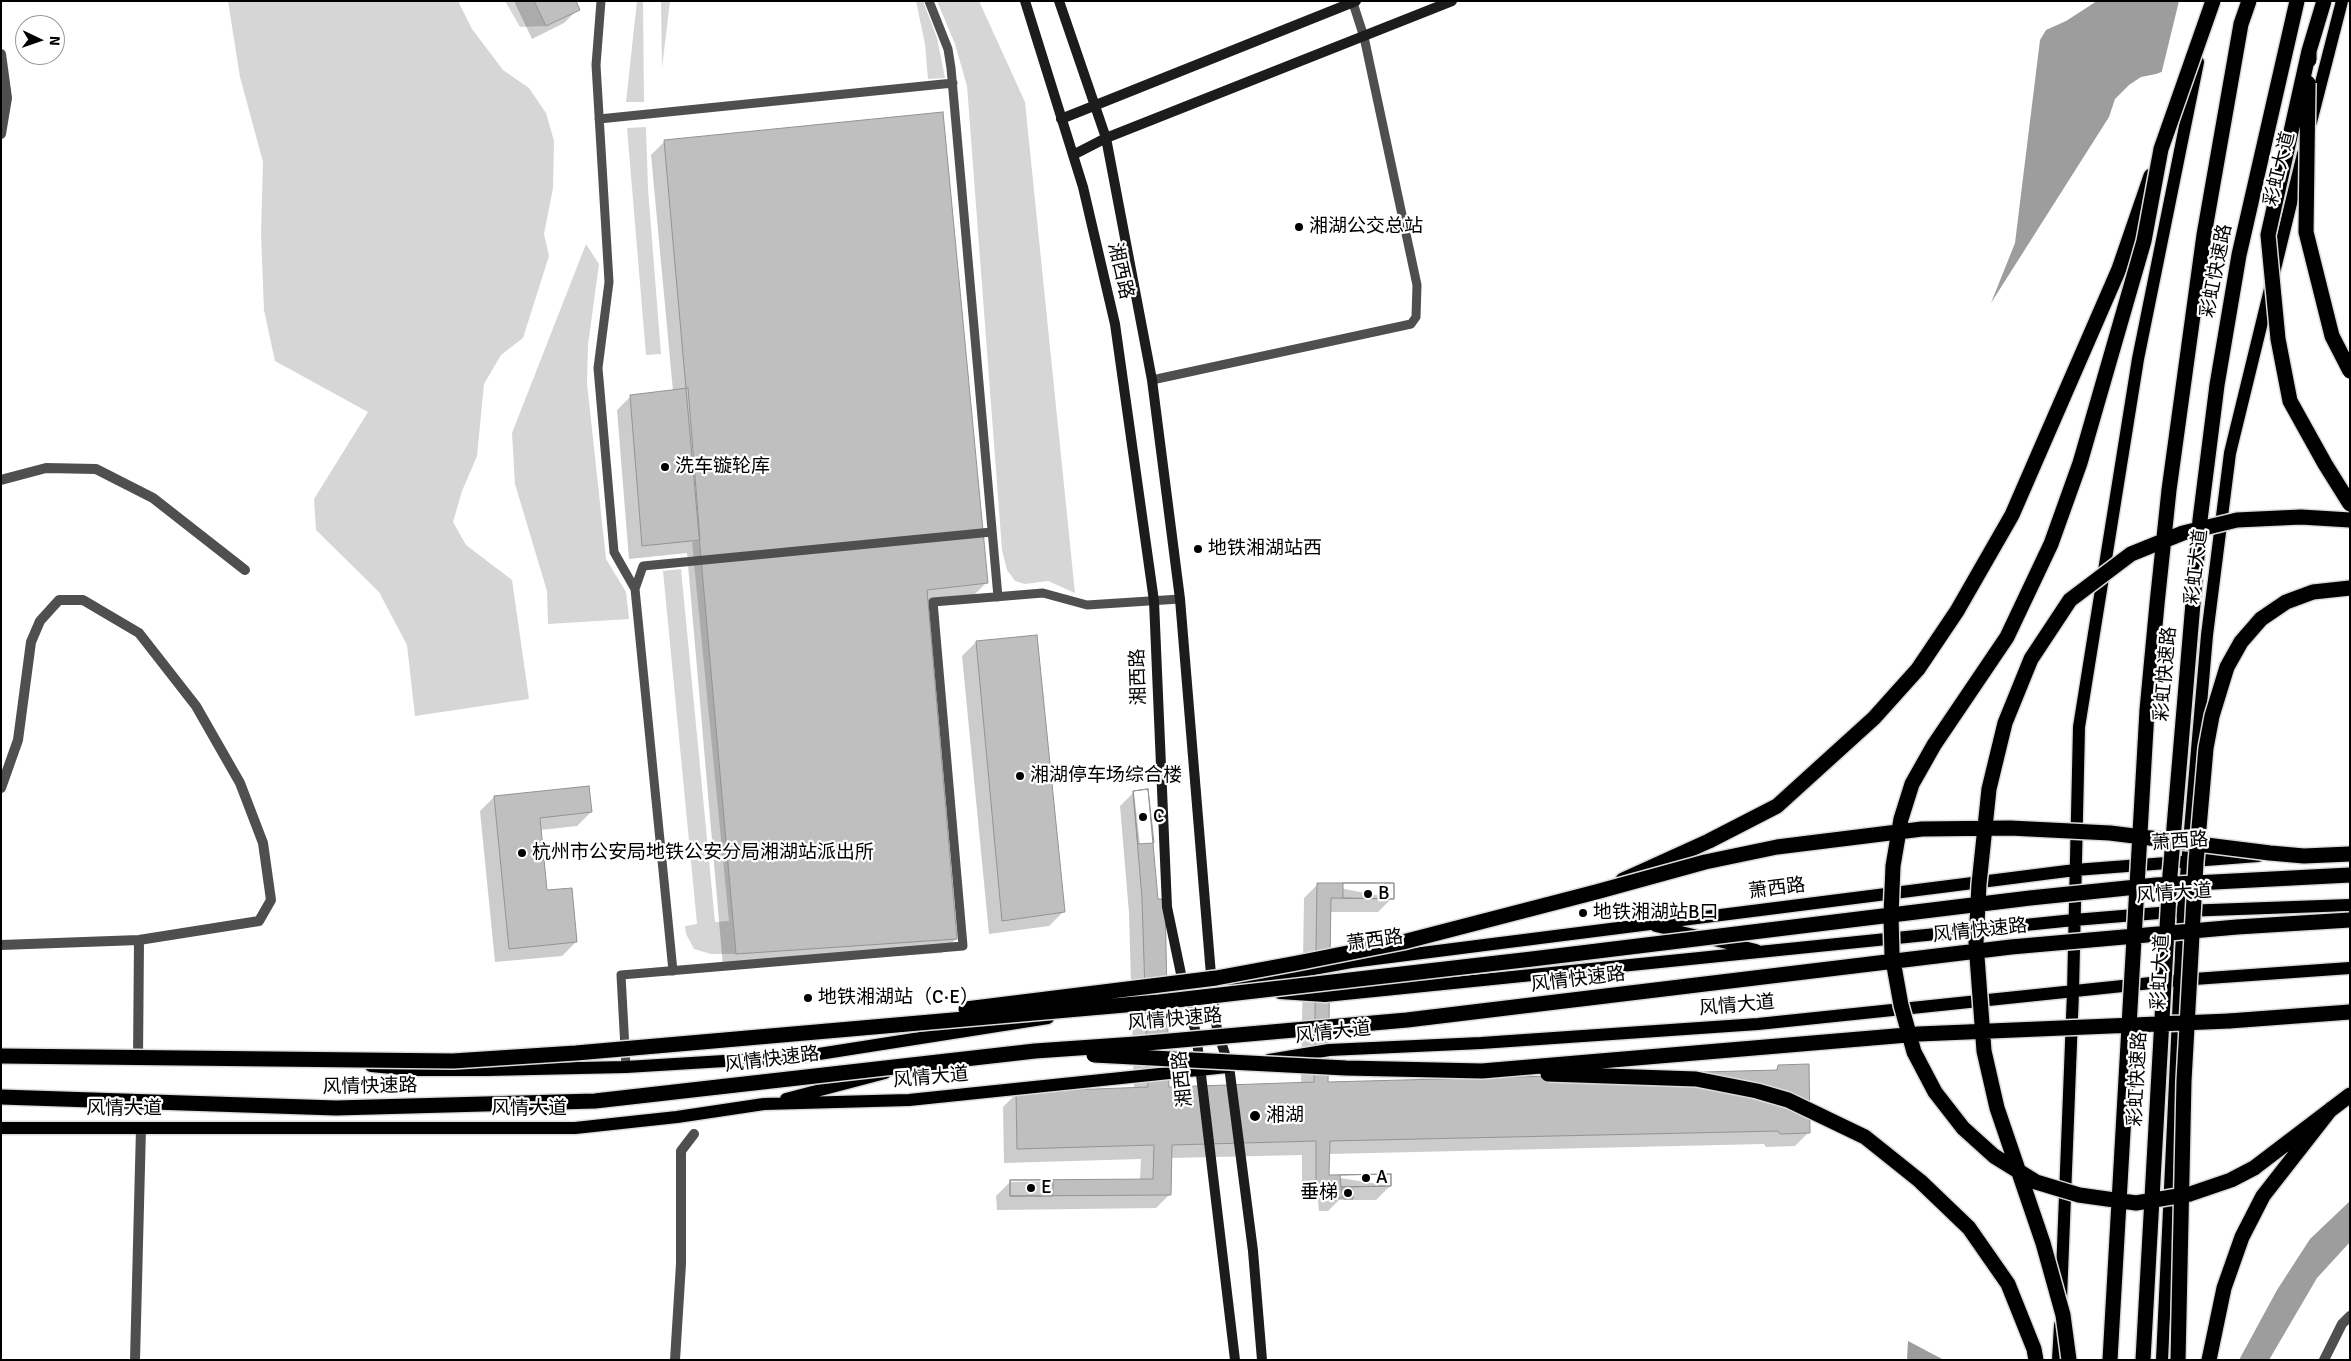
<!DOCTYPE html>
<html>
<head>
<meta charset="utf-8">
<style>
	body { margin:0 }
	#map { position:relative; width:2351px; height:1361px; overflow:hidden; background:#fff; font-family:Signika,sans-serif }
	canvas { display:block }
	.frame { position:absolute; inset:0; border:2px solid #000; pointer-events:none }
	.north { position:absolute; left:15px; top:15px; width:50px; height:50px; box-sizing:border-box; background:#fff; border:1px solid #999; border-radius:50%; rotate:93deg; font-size:14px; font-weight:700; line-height:20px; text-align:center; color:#000 }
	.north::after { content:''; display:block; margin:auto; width:18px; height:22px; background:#000; clip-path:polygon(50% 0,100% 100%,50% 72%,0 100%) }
</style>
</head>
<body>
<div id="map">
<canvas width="2351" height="1361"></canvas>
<div class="frame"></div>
<div class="north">N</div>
</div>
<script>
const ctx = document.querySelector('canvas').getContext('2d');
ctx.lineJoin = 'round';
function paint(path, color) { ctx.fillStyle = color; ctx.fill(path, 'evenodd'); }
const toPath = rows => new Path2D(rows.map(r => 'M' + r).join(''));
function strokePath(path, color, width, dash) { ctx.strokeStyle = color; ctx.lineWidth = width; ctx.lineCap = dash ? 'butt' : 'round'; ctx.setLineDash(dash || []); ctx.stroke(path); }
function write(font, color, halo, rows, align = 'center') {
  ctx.font = font + ' Signika,"Noto Sans SC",sans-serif'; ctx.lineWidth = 4.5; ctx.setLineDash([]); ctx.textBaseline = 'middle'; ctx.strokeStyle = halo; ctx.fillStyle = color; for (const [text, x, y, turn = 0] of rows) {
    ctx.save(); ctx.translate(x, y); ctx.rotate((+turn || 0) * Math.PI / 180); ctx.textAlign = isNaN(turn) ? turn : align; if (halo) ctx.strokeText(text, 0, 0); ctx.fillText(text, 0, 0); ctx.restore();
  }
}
const green = toPath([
	[228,1,458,1,472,29,503,70,529,88,546,113,554,141,553,188,544,234,549,256,523,338,501,355,484,384,477,456,462,491,453,522,466,545,512,580,529,699,415,716,407,645,379,592,316,530,314,499,368,412,275,361,264,310,261,234,263,162,240,77],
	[505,1,534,1,546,26,520,27],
	[637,1,643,1,644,102,626,102],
	[661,1,670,1,662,68],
	[916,1,923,1,937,38,945,78,928,79,925,44],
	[937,1,979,1,1025,102,1075,593,1048,581,1025,584,1015,581,1007,570,1002,550,967,86,955,44],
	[646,127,648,189,661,354,646,355,627,128],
	[586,244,599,264,588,345,587,383,606,559,626,592,629,619,548,624,547,591,515,484,512,433],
	[700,540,736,954,711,954,694,949,686,934,685,926,697,924,663,571,681,569,715,922,729,921,692,542]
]);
const water = toPath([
	[2097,1,2350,1,2156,74,2141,77,2129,85,2115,99,2109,117,1991,303,2015,243,2040,40,2046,30,2066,21],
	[2350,1201,2350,1242,2317,1278,2269,1360,2239,1360,2277,1290,2310,1239],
	[1908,1341,1944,1360,1907,1360]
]);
const pier = toPath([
	[2179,1,2350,1,2350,4,2161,75]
]);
const shadow = toPath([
	[514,1,574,1,578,9,564,23,532,39],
	[665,141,987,582,973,596,926,602,956,939,942,953,723,967,687,553,629,559,617,410,631,396,673,391,651,155],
	[976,642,1063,912,1049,926,989,934,962,656],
	[1134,792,1168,1089,1301,1084,1304,898,1318,884,1392,898,1378,912,1330,912,1327,1083,1774,1071,1779,1067,1809,1132,1795,1146,1766,1147,1764,1144,1328,1154,1328,1176,1390,1186,1376,1200,1339,1200,1328,1211,1319,1211,1318,1201,1302,1201,1302,1155,1171,1158,1170,1194,1156,1208,997,1210,996,1196,1010,1182,1140,1180,1141,1159,1004,1163,1003,1107,1017,1093,1134,1089,1129,913,1120,806],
	[494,797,591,812,577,826,540,830,546,891,576,942,562,956,495,962,480,811]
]);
const building = toPath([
	[534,1,576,1,580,10,546,26,534,1],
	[943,112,988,583,927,590,957,939,736,954,664,140,943,112],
	[688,388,700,540,642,546,630,395,688,388],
	[1037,635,1065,912,1002,921,976,641,1037,635],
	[589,786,592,812,540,818,547,890,572,888,577,942,509,949,494,796,589,786],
	[1148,789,1158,899,1165,899,1169,1087,1314,1082,1317,883,1394,883,1394,899,1331,898,1328,1082,1777,1070,1778,1065,1809,1064,1810,1133,1780,1134,1778,1131,1330,1141,1329,1175,1391,1174,1391,1186,1341,1187,1343,1198,1332,1198,1332,1187,1316,1187,1316,1141,1172,1145,1171,1195,1010,1196,1010,1180,1153,1179,1154,1145,1017,1149,1016,1092,1148,1087,1142,898,1133,791,1148,789],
	[1148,789,1154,843,1138,844,1133,791,1148,789],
	[1343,883,1394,883,1394,899,1343,898,1343,883],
	[1391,1174,1391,1186,1341,1187,1340,1175,1391,1174],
	[1010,1180,1053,1180,1053,1196,1010,1196,1010,1180],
	[1343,1189,1353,1189,1353,1199,1344,1199,1343,1189]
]);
const lane = toPath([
	[601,1,596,65,609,282,598,368,614,552,635,589,673,971],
	[929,1,948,49,951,68,998,597],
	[599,119,953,83],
	[1152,380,1411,324,1416,317,1417,285,1364,37,1353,3],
	[635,589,643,566,992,532],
	[626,1067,621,975,963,946,933,602,1043,593,1087,605,1180,599]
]);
const street = toPath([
	[1,54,7,98,1,134],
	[1,480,46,468,96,469,153,498,245,570],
	[1,788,18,740,31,642,40,621,59,600,83,600,139,633,196,706,240,783,263,843,271,900,259,921,139,940,1,945],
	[138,1060,139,940],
	[135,1360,141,1128],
	[675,1360,681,1264,681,1151,694,1134],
	[2324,1360,2342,1324,2350,1316]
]);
const secondary = toPath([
	[1025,1,1083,187,1115,324,1154,601,1167,907,1185,993,1196,1033,1235,1360],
	[1059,1,1106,138,1152,380,1180,599,1212,987,1217,1030,1229,1066,1253,1251,1262,1360],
	[1061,119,1356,1],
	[1073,155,1106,138,1452,1]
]);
const primary = toPath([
	[2311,122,2342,1],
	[1656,926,1756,950],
	[1221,986,1351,962,2075,870,2258,856],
	[1185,993,1212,987,1232,989],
	[1280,993,1325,996,2074,920,2183,911,2350,905],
	[1269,1060,1329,1050,1481,1043,1758,1024,2180,980,2350,968],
	[371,1066,413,1070,487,1070,626,1067,806,1056,1048,1018],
	[786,1099,885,1073],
	[1,1128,575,1128,677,1117,764,1104,909,1100,1227,1067],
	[2061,1298,2073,992,2079,727,2138,359,2198,62],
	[2058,1360,2060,1325],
	[2162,1360,2183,911,2207,635,2230,453,2303,154]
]);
const highway = toPath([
	[1623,880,1709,841,1777,806,1874,718,1918,669,1957,611,2012,515,2119,269,2151,176],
	[2229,1021,2350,1012],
	[2254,1168,2350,1095],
	[2209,1360,2224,1288,2242,1237,2263,1196,2331,1109]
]);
const highwayBridge = toPath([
	[2213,1,2161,149,2144,241,2080,463,2051,544,2007,637,1934,745,1912,784,1901,819,1893,866,1891,915,1892,955,1901,1005,1914,1052,1935,1092,1963,1128,1994,1156,2036,1182,2079,1195,2136,1203,2190,1194,2231,1180,2254,1168],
	[2309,51,2268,235,2278,339,2290,401,2325,464,2350,504],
	[2309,60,2309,51,2324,1],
	[2308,83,2306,232,2332,336,2350,371],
	[966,1009,1216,978,1297,963,1403,942,1596,892,1705,862,1777,847,1922,829,2010,828,2110,833,2270,853,2304,856,2350,854],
	[1094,1055,1346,1068,1482,1071,1919,1034,2229,1021],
	[1,1056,453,1061,576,1053,1159,1002,1532,959,2030,898,2156,885,2350,875],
	[1548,1074,1696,1079,1757,1091,1788,1100,1865,1137,1920,1181,1969,1228,2008,1284,2034,1349,2036,1360],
	[1,1097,336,1108,595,1101,1035,1051,1136,1044,1407,1020,2011,947,2237,927,2350,920],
	[2069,1360,2063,1315,2043,1243,1997,1108,1984,1051,1976,943,1979,884,1989,789,2005,723,2031,659,2070,600,2131,554,2183,533,2237,520,2301,517,2350,520],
	[2110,1360,2147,710,2157,604,2169,490,2204,235,2241,24,2249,1],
	[2143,1360,2170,875,2200,520,2217,385,2239,255,2297,1],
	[2178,1360,2184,1081,2196,862,2206,748,2212,716,2227,667,2241,642,2261,619,2286,602,2313,592,2350,588]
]);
const markers = [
	[1299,227,5,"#000"],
	[665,467,5,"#000"],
	[1198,549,5,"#000"],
	[1020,776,5,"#000"],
	[1143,817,5,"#000"],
	[522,853,5,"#000"],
	[1368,894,5,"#000"],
	[1583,913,5,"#000"],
	[808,998,5,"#000"],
	[1255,1116,6,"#000"],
	[1366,1178,5,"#000"],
	[1031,1188,5,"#000"],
	[1348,1193,5,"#000"]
];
const streetNames = [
	["彩虹大道",2280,169,-76],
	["湘西路",1120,271,77],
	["彩虹快速路",2217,271,-79],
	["彩虹大道",2197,567,-83],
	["彩虹快速路",2166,674,-85],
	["湘西路",1139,677,-92],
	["萧西路",2180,842,-4],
	["萧西路",1777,889,-7],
	["风情大道",2174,894,-4],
	["风情快速路",1980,931,-6],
	["萧西路",1375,941,-8],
	["彩虹大道",2161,972,-87],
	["风情快速路",1578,980,-7],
	["风情大道",1737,1006,-5],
	["风情快速路",1175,1020,-5],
	["风情大道",1333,1033,-6],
	["风情快速路",772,1060,-7],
	["风情大道",931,1078,-5],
	["湘西路",1183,1079,-96],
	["彩虹快速路",2138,1079,-87],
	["风情快速路",370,1087,-1],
	["风情大道",124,1109],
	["风情大道",529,1109]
];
const poiNames = [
	["湘湖公交总站",1309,227],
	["洗车镟轮库",675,467],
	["地铁湘湖站西",1208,549],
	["湘湖停车场综合楼",1030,776],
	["C",1153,817],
	["杭州市公安局地铁公安分局湘湖站派出所",532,853],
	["B",1378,894],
	["地铁湘湖站B口",1593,913],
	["地铁湘湖站（C·E）",818,998],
	["湘湖",1266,1116],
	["A",1376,1178],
	["E",1041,1188],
	["垂梯",1338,1193,"right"]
];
paint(green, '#d6d6d6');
paint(water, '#9d9d9d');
paint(pier, '#fff');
paint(shadow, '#0003');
paint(building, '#bfbfbf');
strokePath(building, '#939393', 1);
strokePath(primary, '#dbdbdb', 15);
strokePath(highway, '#dbdbdb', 18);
strokePath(lane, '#4f4f4f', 9);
strokePath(street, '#4f4f4f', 10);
strokePath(secondary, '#1c1c1c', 10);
strokePath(primary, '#000', 12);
strokePath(highway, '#000', 15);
strokePath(highwayBridge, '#dbdbdb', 18, []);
strokePath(highwayBridge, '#000', 15);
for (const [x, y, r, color] of markers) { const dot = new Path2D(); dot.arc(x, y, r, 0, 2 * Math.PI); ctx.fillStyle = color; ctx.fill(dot); strokePath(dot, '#fff', 2); }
write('19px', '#000', '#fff', streetNames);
write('19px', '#000', '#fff', poiNames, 'left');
</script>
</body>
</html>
